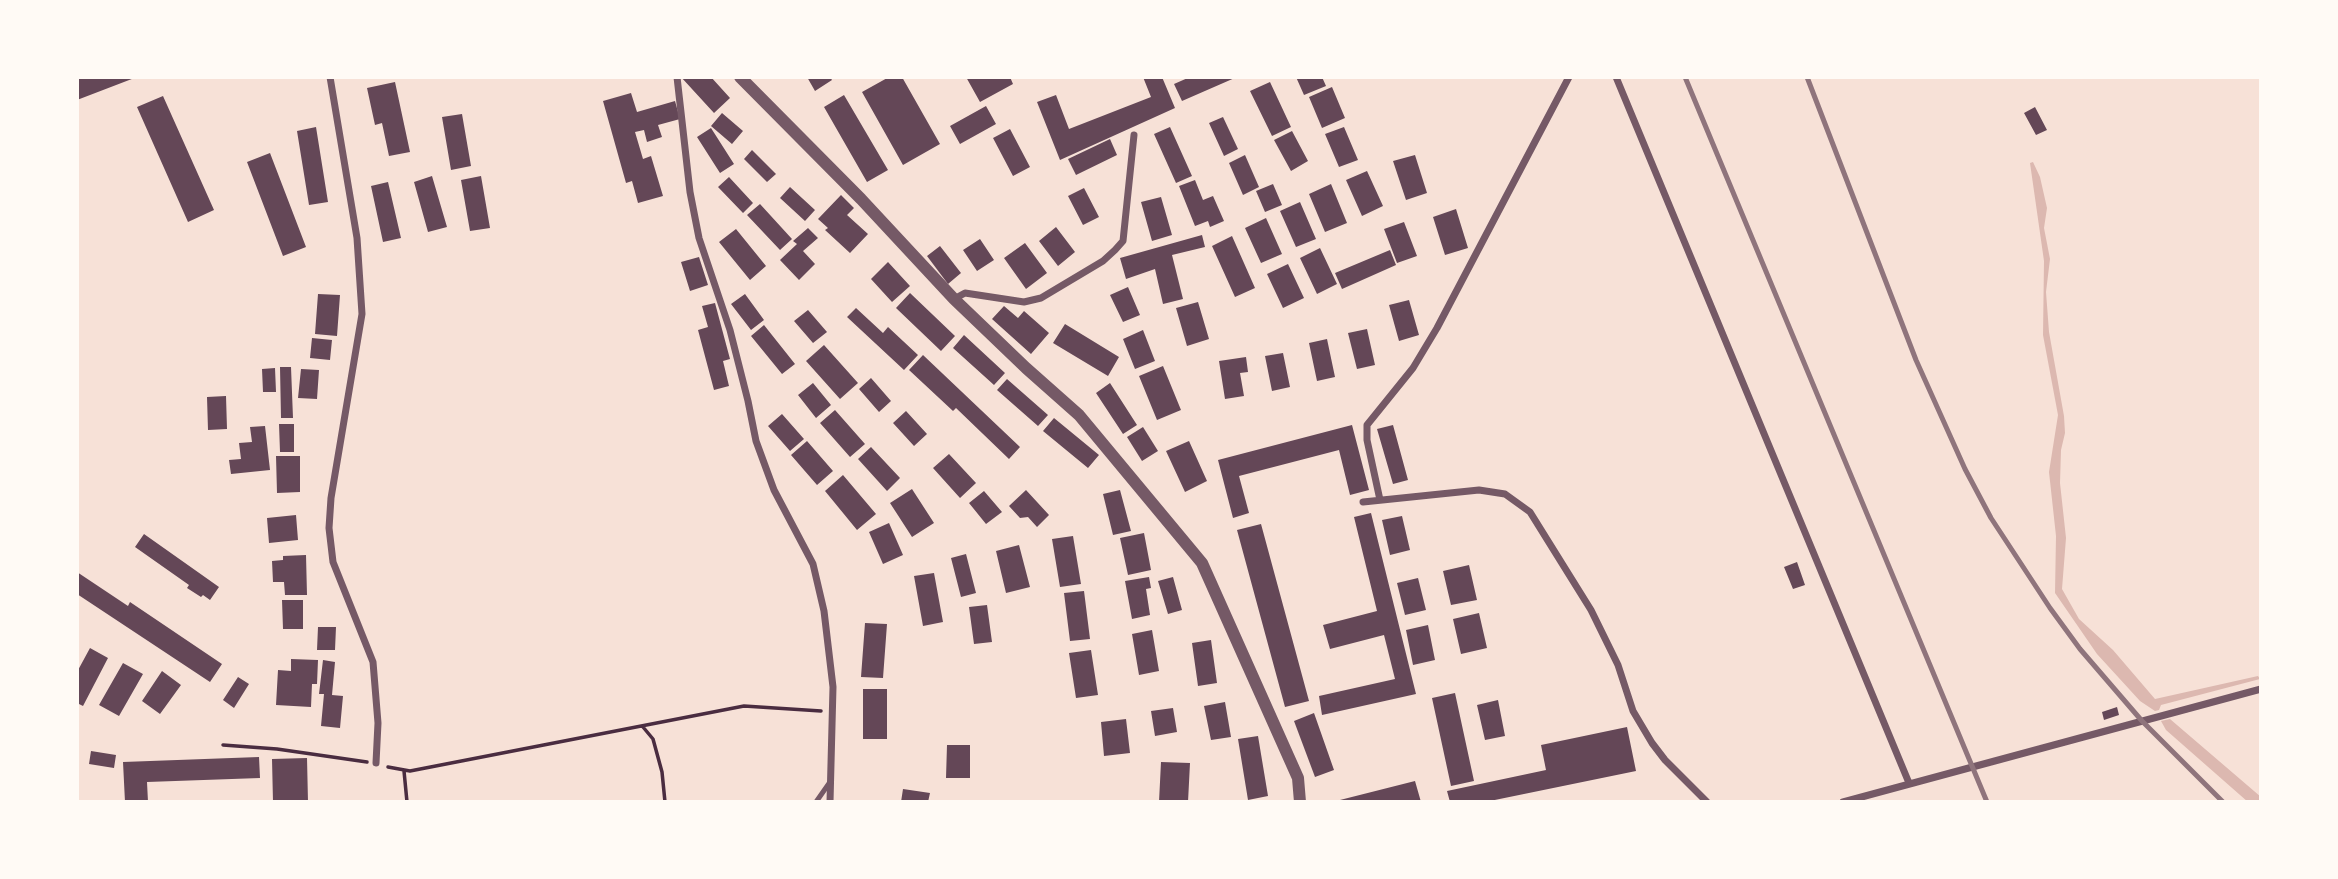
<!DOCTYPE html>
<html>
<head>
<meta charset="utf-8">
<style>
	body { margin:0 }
	#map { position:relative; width:2338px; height:879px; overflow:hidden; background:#f7e1d7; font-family:"Titillium Web",sans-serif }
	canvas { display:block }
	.frame { position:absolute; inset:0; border:79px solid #fffaf5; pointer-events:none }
</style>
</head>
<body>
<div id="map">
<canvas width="2338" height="879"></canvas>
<div class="frame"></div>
</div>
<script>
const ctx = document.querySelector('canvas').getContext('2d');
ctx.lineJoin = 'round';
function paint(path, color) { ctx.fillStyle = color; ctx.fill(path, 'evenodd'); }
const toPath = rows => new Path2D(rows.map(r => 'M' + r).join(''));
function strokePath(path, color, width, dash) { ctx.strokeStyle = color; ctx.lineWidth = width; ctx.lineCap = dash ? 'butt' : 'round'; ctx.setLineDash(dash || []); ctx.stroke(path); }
const water = toPath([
	[2033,162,2040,177,2047,208,2044,228,2050,259,2046,292,2049,332,2064,416,2065,433,2061,450,2060,483,2066,538,2062,589,2079,619,2113,650,2155,699,2258,676,2260,679,2161,705,2159,710,2155,711,2140,701,2097,654,2055,593,2056,536,2049,472,2058,415,2043,335,2044,261,2030,163],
	[2170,719,2261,797,2261,802,2248,802,2166,730,2161,721]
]);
const building = toPath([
	[77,77,137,77,77,100],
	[681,77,711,77,730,98,714,113],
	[807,77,830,77,832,80,815,91],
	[889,77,902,77,940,144,903,165,862,92],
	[966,77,1010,77,1013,84,980,102],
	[1143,77,1162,77,1175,108,1060,160,1037,102,1056,95,1069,129,1151,97],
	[1190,77,1237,77,1182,101,1174,84],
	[1296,77,1322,77,1326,86,1304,95],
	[395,82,410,152,389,156,382,123,375,125,367,88],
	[1270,82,1291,127,1272,136,1250,91],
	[1332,87,1345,118,1322,128,1309,97],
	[631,93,637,112,675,101,680,119,658,125,662,137,647,142,644,130,635,132,643,159,651,156,663,196,638,203,632,181,626,183,603,101],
	[844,95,888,170,867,182,824,107],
	[163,96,214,210,188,222,137,107],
	[986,106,996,124,960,144,950,126],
	[2035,107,2047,130,2036,135,2024,113],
	[722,113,743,131,732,144,711,126],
	[462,114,471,166,451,170,442,117],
	[1223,117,1238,149,1224,156,1209,123],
	[316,127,328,202,309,205,297,131],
	[1170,127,1192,176,1176,183,1154,134],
	[1344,127,1358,160,1339,167,1325,134],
	[711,128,734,164,720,173,697,137],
	[1010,129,1030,167,1013,176,993,138],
	[1292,131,1308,161,1291,171,1274,140],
	[1110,139,1117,155,1076,175,1068,159],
	[752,150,776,174,767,182,744,159],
	[270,153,306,247,283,256,247,162],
	[1245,155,1259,187,1243,195,1229,163],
	[1415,155,1427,193,1406,200,1393,161],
	[1367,171,1383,206,1362,216,1346,180],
	[432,176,447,227,428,232,414,182],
	[481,176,490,228,470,231,461,180],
	[729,177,753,203,743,213,718,187],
	[1195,180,1203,200,1213,196,1224,221,1210,227,1208,221,1195,226,1179,186],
	[388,182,401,238,383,242,371,186],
	[1273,184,1282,205,1265,212,1256,191],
	[1331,184,1347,223,1325,232,1309,194],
	[790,187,815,210,805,221,780,198],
	[1084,188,1099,217,1083,225,1068,196],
	[841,195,854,208,847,215,868,234,850,253,825,230,828,228,818,219],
	[1161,197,1172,235,1152,241,1141,202],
	[1300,202,1316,239,1296,247,1280,211],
	[760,204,792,239,780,250,747,215],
	[1456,209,1468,248,1445,255,1433,217],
	[1266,218,1282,254,1261,263,1245,228],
	[1404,222,1417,256,1397,263,1384,229],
	[1056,227,1075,252,1058,266,1039,241],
	[808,228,818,238,803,251,815,264,799,280,780,260,797,244,793,241],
	[736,229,766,266,750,280,719,242],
	[1202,235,1205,247,1172,255,1183,299,1163,304,1155,269,1126,279,1120,258],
	[1232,236,1255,288,1235,297,1212,246],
	[980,239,994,260,977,271,963,250],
	[1025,243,1047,273,1026,289,1004,258],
	[940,246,961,273,948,284,927,256],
	[1320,248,1337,284,1317,294,1300,258],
	[1390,250,1396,265,1342,289,1335,273],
	[699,257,708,285,690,291,681,262],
	[888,262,910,286,892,302,871,279],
	[1288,264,1304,298,1283,308,1267,274],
	[1128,287,1140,315,1123,322,1110,295],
	[910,293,955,336,941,351,896,308],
	[318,294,340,295,337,336,315,334],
	[745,294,764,320,751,330,731,304],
	[1409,300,1419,335,1399,341,1389,305],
	[1198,302,1209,339,1187,346,1176,308],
	[715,303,730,359,723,361,729,386,714,390,698,330,708,327,702,306],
	[1004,306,1018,318,1024,311,1049,333,1031,354,992,319],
	[856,308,883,333,888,327,918,355,904,370,847,317],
	[808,310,827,332,813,343,794,321],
	[1065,324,1119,357,1108,376,1053,343],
	[764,325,795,364,782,374,751,336],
	[1367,329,1375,365,1357,369,1348,333],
	[1143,330,1155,361,1135,369,1123,339],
	[964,335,1005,373,994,385,953,348],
	[312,338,332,340,330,360,310,358],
	[1327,339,1335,377,1317,381,1309,343],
	[824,345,858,383,840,399,806,361],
	[1283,353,1290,387,1272,391,1265,356],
	[923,355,1020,447,1009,459,956,408,953,411,909,370],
	[1246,357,1248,372,1240,373,1244,396,1225,399,1219,361],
	[1163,366,1181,410,1157,420,1139,376],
	[280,367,291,367,293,418,281,418],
	[275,368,276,392,263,392,262,369],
	[301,369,319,370,317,399,298,398],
	[871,378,891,401,879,412,859,389],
	[1007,379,1048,415,1038,426,997,390],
	[813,383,831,405,816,418,798,395],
	[1110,383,1137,425,1123,434,1096,393],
	[226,396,227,429,208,430,207,397],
	[835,410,865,444,850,457,820,423],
	[906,411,927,434,914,446,893,423],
	[782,414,804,439,790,451,768,426],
	[1054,418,1099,455,1088,468,1043,431],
	[279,424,294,424,294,452,280,452],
	[1352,425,1369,490,1350,495,1339,450,1239,476,1249,513,1233,518,1218,460],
	[1393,425,1408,480,1393,484,1377,429],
	[265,426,270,470,231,474,229,460,241,459,239,443,252,442,250,427],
	[1143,427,1158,451,1142,461,1127,437],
	[807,441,833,471,817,485,791,455],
	[1189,441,1207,481,1185,492,1166,451],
	[871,447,900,478,887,491,858,459],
	[949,454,976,483,960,498,933,468],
	[276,456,300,456,300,492,277,493],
	[843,475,876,514,857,530,825,491],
	[912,489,934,523,912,537,890,503],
	[1026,490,1049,515,1037,527,1028,517,1020,518,1009,506],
	[1120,490,1131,531,1113,535,1103,494],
	[984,491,1002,512,986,524,969,503],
	[1371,513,1416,694,1322,715,1319,696,1395,679,1384,635,1330,649,1323,625,1377,611,1354,517],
	[296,515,298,540,269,543,267,518],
	[1402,516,1410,550,1390,555,1382,520],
	[889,523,903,555,883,564,869,532],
	[1261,524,1309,701,1285,707,1237,530],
	[1144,533,1151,570,1128,575,1120,538],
	[144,534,219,587,210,600,203,595,201,597,187,588,189,585,135,547],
	[1073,536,1081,584,1060,587,1052,539],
	[1019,545,1030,587,1006,593,996,551],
	[966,554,976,593,961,597,951,558],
	[306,555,307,595,285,595,284,582,273,582,272,561,283,560,283,556],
	[1797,562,1805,585,1793,589,1784,567],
	[1469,565,1477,600,1451,605,1443,571],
	[77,572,128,606,130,602,222,664,210,682,77,594],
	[934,573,943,622,923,626,914,576],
	[1149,577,1151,588,1146,589,1150,615,1132,619,1125,581],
	[1173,577,1182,610,1168,614,1158,581],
	[1418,578,1426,610,1405,615,1397,583],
	[1084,591,1090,639,1070,641,1064,593],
	[282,600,303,600,303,629,283,629],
	[987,605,992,642,974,644,969,607],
	[1479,613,1487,648,1461,654,1453,619],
	[865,623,887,624,883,678,861,677],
	[1428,625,1435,660,1413,665,1406,630],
	[318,627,336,627,335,650,317,650],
	[1152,630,1159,671,1139,675,1132,634],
	[1211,640,1217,683,1198,686,1192,643],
	[90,648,108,658,83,706,77,703,77,672],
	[1091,650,1098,695,1076,698,1069,653],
	[291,659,318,660,317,684,312,684,311,707,276,705,278,670,291,671],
	[323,660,335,662,332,695,343,696,340,728,321,726,324,694,319,694],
	[123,663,143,674,119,716,99,705],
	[162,671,181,685,160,714,142,701],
	[238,677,249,684,234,708,223,700],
	[863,689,887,689,887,739,863,739],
	[1455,693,1474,781,1451,786,1432,698],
	[1498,700,1505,736,1485,740,1477,705],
	[1225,702,1231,737,1211,740,1204,706],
	[2117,707,2119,715,2104,720,2102,712],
	[1173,708,1177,732,1155,736,1151,711],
	[1314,713,1334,770,1315,777,1294,721],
	[1126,719,1130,753,1104,756,1101,722],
	[1627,727,1636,771,1485,802,1450,802,1447,791,1546,770,1541,745],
	[1258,736,1268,796,1248,800,1238,739],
	[947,745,970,745,970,778,946,778],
	[91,751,116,755,114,768,89,764],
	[259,757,260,778,147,782,148,802,125,802,123,762],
	[307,758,308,802,273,802,272,759],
	[1161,762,1190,763,1188,802,1159,802],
	[1415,781,1421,802,1336,802,1336,801],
	[903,789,930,793,928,802,901,802]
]);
const path = toPath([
	[643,727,653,739,662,772,665,802],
	[223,745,277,749,367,762],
	[388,767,410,771,744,706,821,711],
	[404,771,407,802]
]);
const service = toPath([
	[816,802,830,782]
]);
const minor = toPath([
	[330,77,357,238,362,314,331,498,329,528,333,562,373,662,378,723,376,763],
	[677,77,690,192,699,238,730,330,748,401,756,441,774,490,813,564,824,611,833,687,830,802],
	[1616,77,1909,783],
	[954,299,965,293,1024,302,1041,298,1103,261,1115,250,1123,241,1134,135],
	[1380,500,1367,440,1367,425,1413,368,1437,328,1569,77],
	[1363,502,1479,490,1505,494,1530,512,1591,610,1618,665,1633,711,1652,743,1665,760,1707,802],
	[1843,802,2261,689]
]);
const tertiary = toPath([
	[740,77,861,199,954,299,1026,368,1079,415,1202,563,1298,778,1300,802]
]);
const rail = toPath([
	[1685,77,1987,802],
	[1807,77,1916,360,1965,469,1991,518,2050,608,2080,649,2142,721,2223,802]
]);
paint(water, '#dcb8b0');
paint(building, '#644757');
strokePath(path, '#4a2c40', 3.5);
strokePath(service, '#755966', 5);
strokePath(minor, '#755966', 7);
strokePath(tertiary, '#755966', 12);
strokePath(rail, '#8f747c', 5);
</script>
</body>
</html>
